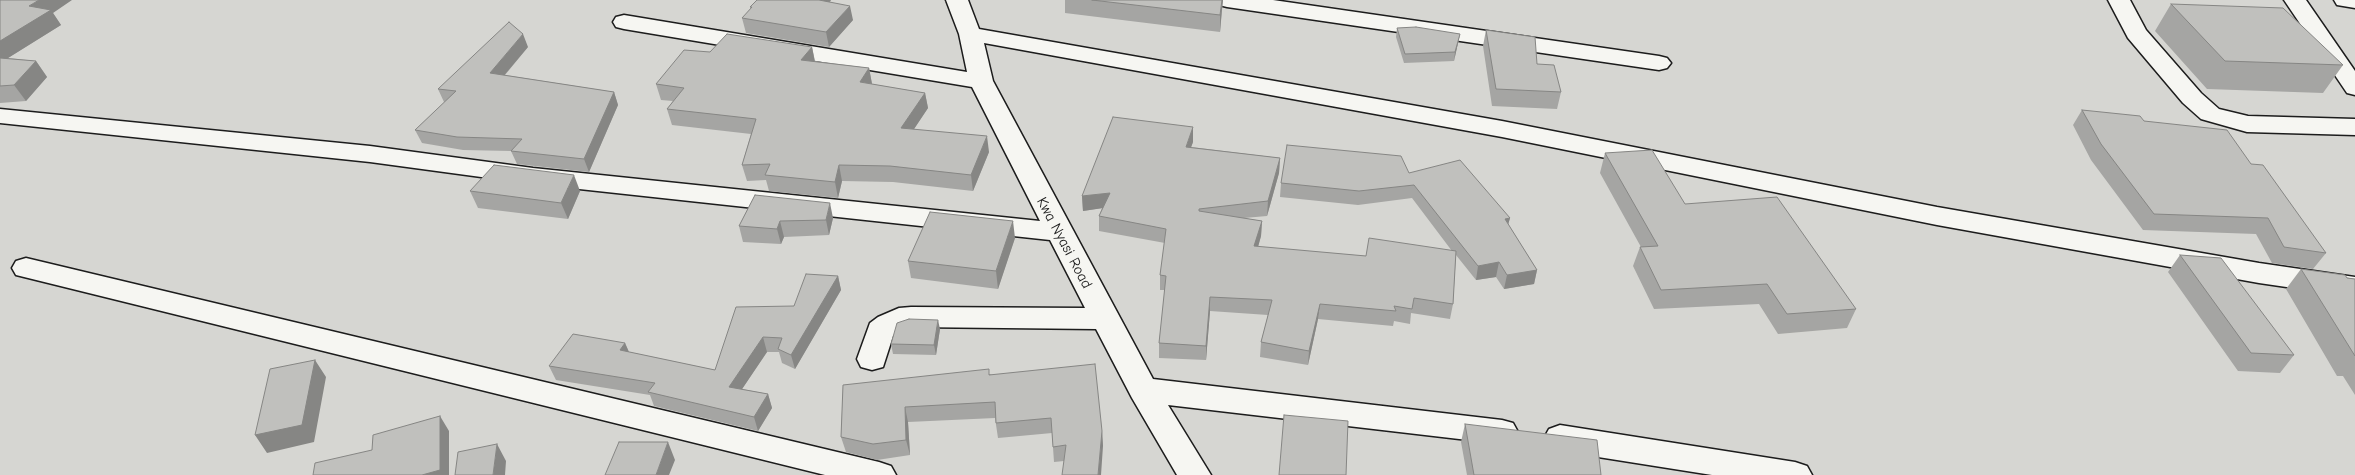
<!DOCTYPE html>
<html>
<head>
<meta charset="utf-8">
<style>
	body { margin:0 }
	canvas { display:block; background:#f6f6f2 }
</style>
</head>
<body>
<canvas width="2355" height="475"></canvas>
<script>
const ctx = document.querySelector('canvas').getContext('2d');
ctx.lineJoin = 'round';
function paint(path, color) { ctx.fillStyle = color; ctx.fill(path, 'evenodd'); }
const toPath = rows => new Path2D(rows.map(r => 'M' + r).join(''));
function strokePath(path, color, width, dash) { ctx.strokeStyle = color; ctx.lineWidth = width; ctx.lineCap = dash ? 'butt' : 'round'; ctx.setLineDash(dash || []); ctx.stroke(path); }
function write(font, color, halo, rows, align = 'center') {
  ctx.font = font + ' "Comic Neue",sans-serif'; ctx.lineWidth = 4.5; ctx.setLineDash([]); ctx.textBaseline = 'middle'; ctx.strokeStyle = halo; ctx.fillStyle = color; for (const [text, x, y, turn = 0] of rows) {
    ctx.save(); ctx.translate(x, y); ctx.rotate((+turn || 0) * Math.PI / 180); ctx.textAlign = isNaN(turn) ? turn : align; if (halo) ctx.strokeText(text, 0, 0); ctx.fillText(text, 0, 0); ctx.restore();
  }
}
const green = toPath([
	[0,0,2355,0,2355,475,0,475]
]);
const minor = toPath([
	[946,0,968,0,979,29,1502,121,1937,207,2259,263,2355,277,2355,297,2259,283,1937,225,1502,137,984,43,993,81,1153,379,1502,420,1513,423,1518,432,1513,441,1502,444,1168,405,1211,475,1177,475,1132,398,1096,329,911,327,898,331,893,336,883,367,872,370,861,367,857,359,870,323,878,317,899,308,911,307,1085,308,1050,240,533,184,370,162,0,123,0,109,370,146,533,168,1040,221,972,87,624,29,616,27,613,22,616,17,624,15,967,72,959,34,946,0],
	[1216,0,1273,0,1659,56,1667,58,1671,63,1667,68,1659,70,1227,7,1219,5,1216,0],
	[2108,0,2130,0,2146,30,2201,93,2219,109,2248,116,2355,119,2355,135,2247,132,2201,119,2183,103,2128,38,2108,0],
	[2284,0,2306,0,2355,71,2355,95,2347,93,2284,0],
	[2334,0,2355,0,2355,8,2337,5,2334,0],
	[26,258,879,462,891,466,896,475,825,475,16,275,12,268,16,261,26,258],
	[1560,425,1795,462,1807,466,1812,475,1712,475,1560,451,1549,447,1544,438,1549,429,1560,425]
]);
const wall = toPath([
	[0,0,53,13,61,25,8,58,36,61,47,77,26,101,0,103],
	[757,0,831,0,830,2,853,20,829,47,746,33,742,18,751,9,750,7],
	[1065,0,1223,0,1220,32,1065,13],
	[2171,4,2343,65,2323,93,2207,89,2155,31],
	[1397,28,1460,34,1454,61,1404,63,1396,37],
	[1486,30,1537,64,1561,92,1557,109,1492,106,1483,46],
	[528,47,505,75,614,92,618,105,589,172,517,164,511,151,463,150,422,143,415,130,445,102,444,102,438,89],
	[812,47,815,61,869,68,872,84,925,93,928,108,914,129,989,152,973,191,893,182,842,181,838,198,769,191,766,180,747,181,742,165,751,134,672,125,667,109,673,101,661,100,656,84,710,52],
	[2082,110,2144,121,2251,164,2326,253,2313,269,2272,263,2256,234,2143,230,2091,160,2073,125],
	[1193,142,1191,147,1280,158,1279,173,1267,216,1244,218,1262,221,1261,236,1258,247,1366,256,1452,251,1412,198,1358,205,1280,197,1281,183,1409,173,1510,218,1508,224,1537,270,1534,284,1504,289,1496,277,1476,280,1456,255,1453,304,1450,319,1411,313,1410,324,1394,321,1393,326,1318,319,1308,365,1260,357,1261,342,1268,315,1210,311,1206,360,1159,358,1159,343,1165,290,1160,290,1160,275,1165,243,1099,231,1099,216,1102,208,1083,211,1082,196],
	[1605,153,1685,204,1856,309,1847,328,1778,334,1759,304,1654,309,1633,266,1640,247,1641,247,1600,173],
	[470,191,580,191,568,219,478,208],
	[755,195,833,218,829,235,784,237,781,244,743,242,739,226],
	[1015,238,998,289,911,278,908,261],
	[2180,255,2294,355,2280,373,2238,371,2168,272],
	[2301,269,2355,279,2355,395,2343,376,2337,376,2286,289],
	[838,276,841,290,795,369,782,363,779,352,767,352,742,389,768,394,772,408,758,431,654,406,650,395,556,380,549,366,625,343,629,352,715,370,794,306],
	[940,329,936,355,893,354,891,344],
	[990,374,1102,431,1103,446,1064,461,1054,462,1052,433,998,438,995,418,908,422,910,455,877,460,846,452,841,437,843,385],
	[1465,424,1601,475,1467,475,1461,442]
]);
const shadedWall = toPath([
	[39,0,72,0,53,13,61,25,0,63,0,66,0,41,29,6],
	[815,0,831,0,818,14],
	[1222,0,1223,0,1222,8,1220,32,1220,15],
	[850,6,853,20,829,47,826,32],
	[523,34,528,47,496,85,490,73],
	[1460,34,1454,61,1455,52],
	[812,47,815,63,801,60],
	[36,61,47,77,26,101,14,85],
	[869,68,872,84,860,82],
	[614,92,618,105,589,172,584,159],
	[925,93,928,108,904,144,901,128],
	[1193,127,1193,142,1186,161,1186,147],
	[987,136,989,152,973,191,971,175],
	[1280,158,1279,173,1267,216,1268,201],
	[839,165,842,181,838,198,835,182],
	[574,175,580,191,568,219,561,203],
	[1110,193,1110,207,1083,211,1082,196],
	[830,203,833,218,829,235,826,220],
	[1510,218,1506,232,1505,219],
	[780,221,784,237,781,244,777,229],
	[1013,221,1015,238,998,289,996,271],
	[1262,221,1261,236,1254,261,1254,246],
	[1499,262,1496,277,1476,280,1478,266],
	[1537,270,1534,284,1504,289,1507,275],
	[838,276,841,290,795,369,791,355],
	[1210,297,1210,311,1206,360,1206,346],
	[1320,304,1318,319,1308,365,1309,351],
	[938,320,940,329,936,355,934,345],
	[763,337,767,352,734,401,729,387],
	[625,343,631,357,620,350],
	[315,360,326,377,314,442,267,453,255,435],
	[768,394,772,408,758,431,754,417],
	[905,407,908,422,910,455,906,440],
	[440,416,449,431,449,475,422,475],
	[1102,431,1103,446,1101,475,1098,475],
	[668,442,675,460,669,475,656,475],
	[497,444,506,461,505,475,493,475]
]);
const building = toPath([
	[0,0,39,0,29,6,51,10,0,41,0,0],
	[757,0,819,0,850,6,826,32,742,18,752,7,750,7,757,0],
	[1092,0,1222,0,1220,15,1092,0],
	[2171,4,2283,8,2343,65,2225,61,2171,4],
	[509,22,523,34,490,73,614,92,584,159,511,151,522,139,457,137,415,130,456,91,438,89,509,22],
	[1416,27,1460,34,1455,52,1405,54,1397,28,1416,27],
	[1486,30,1535,37,1537,64,1554,65,1561,92,1496,89,1486,30],
	[727,34,812,47,801,60,869,68,860,82,925,93,901,128,987,136,971,175,890,166,839,165,835,182,765,175,770,164,742,165,756,119,667,109,684,88,656,84,684,50,710,52,727,34],
	[0,58,36,61,14,85,0,86,0,58],
	[2082,110,2140,116,2144,121,2227,130,2251,164,2263,165,2326,253,2284,247,2268,218,2154,214,2101,144,2082,110],
	[1113,117,1193,127,1186,147,1280,158,1268,201,1199,209,1199,211,1262,221,1254,246,1366,256,1369,238,1456,251,1453,304,1414,298,1412,309,1394,306,1396,311,1320,304,1309,351,1261,342,1272,300,1210,297,1206,346,1159,343,1166,276,1160,275,1166,229,1099,216,1110,193,1082,196,1113,117],
	[1287,145,1401,156,1409,173,1460,160,1510,218,1505,219,1537,270,1507,275,1499,262,1478,266,1414,185,1359,191,1281,183,1287,145],
	[1652,150,1685,204,1777,197,1856,309,1787,314,1767,284,1661,290,1640,247,1658,246,1605,153,1652,150],
	[494,165,574,175,561,203,470,191,494,165],
	[755,195,830,203,826,220,780,221,777,229,739,226,755,195],
	[930,212,1013,221,996,271,908,261,930,212],
	[2180,255,2221,258,2294,355,2251,353,2180,255],
	[2301,269,2345,275,2347,278,2355,279,2355,356,2301,269],
	[806,274,838,276,791,355,778,349,782,338,763,337,729,387,768,394,754,417,648,392,655,383,549,366,573,334,625,343,620,350,715,370,736,307,794,306,806,274],
	[909,319,938,320,934,345,891,344,897,323,909,319],
	[315,360,302,425,255,435,270,369,315,360],
	[1095,364,1102,431,1098,475,1062,475,1066,445,1053,447,1051,418,996,423,995,402,905,407,906,440,873,444,841,437,843,385,989,369,989,375,1095,364],
	[1284,415,1348,421,1346,475,1279,475,1284,415],
	[440,416,440,470,422,475,313,475,315,463,372,450,373,435,440,416],
	[1465,424,1597,440,1601,475,1474,475,1465,424],
	[619,442,668,442,656,475,605,475,619,442],
	[497,444,493,475,455,475,458,452,497,444]
]);
const streetNames = [
	["Kwa Nyasi Road",1064,243,62]
];
paint(green, '#d6d6d2');
strokePath(minor, '#1c1c1c', 3);
paint(minor, '#f6f6f2');
paint(wall, '#a5a5a3');
paint(shadedWall, '#868684');
paint(building, '#c0c0bd');
strokePath(building, '#868684', 1);
write('15px', '#1c1c1c', '#f6f6f2', streetNames);
</script>
</body>
</html>
